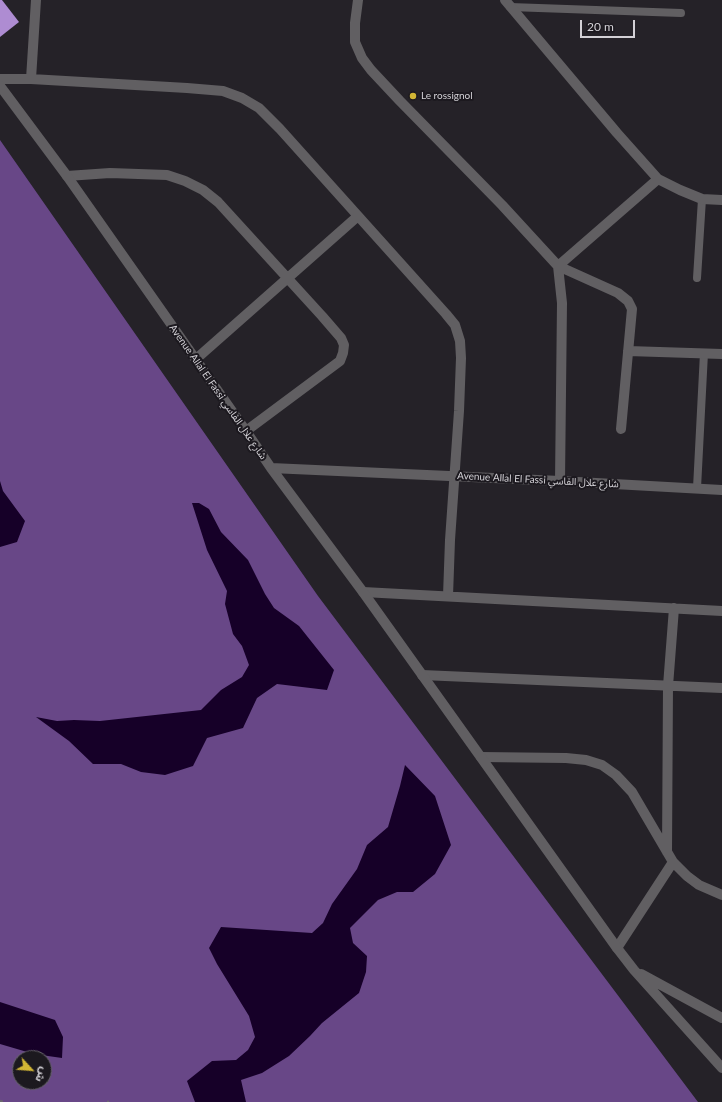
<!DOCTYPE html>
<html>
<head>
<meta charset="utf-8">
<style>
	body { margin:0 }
	#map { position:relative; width:722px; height:1102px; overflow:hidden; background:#252228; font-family:Lato,"Noto Sans Arabic",sans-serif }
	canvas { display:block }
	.north { position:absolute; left:12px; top:1050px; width:40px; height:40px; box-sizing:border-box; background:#1c191f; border:1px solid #656368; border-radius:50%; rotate:116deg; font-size:11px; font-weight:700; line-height:16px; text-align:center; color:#d3d1d6 }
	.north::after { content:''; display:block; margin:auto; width:14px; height:18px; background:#d2b635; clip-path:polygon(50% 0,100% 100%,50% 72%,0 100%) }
	.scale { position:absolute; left:580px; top:20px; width:55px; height:18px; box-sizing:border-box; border:2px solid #d3d1d6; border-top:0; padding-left:5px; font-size:12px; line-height:14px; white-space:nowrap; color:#d3d1d6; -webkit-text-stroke:3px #1c191f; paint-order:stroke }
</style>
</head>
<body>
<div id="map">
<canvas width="722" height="1102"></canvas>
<div class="north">ش</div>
<div class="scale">20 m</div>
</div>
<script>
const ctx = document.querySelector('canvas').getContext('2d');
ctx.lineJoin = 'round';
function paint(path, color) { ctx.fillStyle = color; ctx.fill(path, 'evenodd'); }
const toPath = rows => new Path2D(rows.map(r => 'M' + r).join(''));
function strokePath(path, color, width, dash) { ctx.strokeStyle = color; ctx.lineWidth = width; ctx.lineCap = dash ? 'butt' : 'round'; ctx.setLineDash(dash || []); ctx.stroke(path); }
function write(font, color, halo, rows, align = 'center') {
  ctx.font = font + ' Lato,"Noto Sans Arabic",sans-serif'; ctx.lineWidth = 4; ctx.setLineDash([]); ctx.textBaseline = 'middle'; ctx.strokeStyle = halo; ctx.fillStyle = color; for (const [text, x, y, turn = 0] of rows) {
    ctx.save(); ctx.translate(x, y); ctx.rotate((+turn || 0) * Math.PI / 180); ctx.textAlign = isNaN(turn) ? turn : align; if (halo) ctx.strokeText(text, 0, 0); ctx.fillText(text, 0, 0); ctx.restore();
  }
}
const forest = toPath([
	[0,140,318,596,698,1102,0,1102],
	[20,1058,44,1058,44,1082,20,1082]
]);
const water = toPath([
	[0,481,3,491,25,521,17,542,0,547],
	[192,503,199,503,209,509,221,532,248,560,265,594,274,608,299,626,334,670,327,690,277,684,257,698,243,728,207,738,193,766,165,775,141,772,121,764,93,764,69,741,36,717,57,721,74,720,100,721,201,710,221,690,242,677,249,665,242,646,233,634,225,604,227,591,207,550],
	[405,765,435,796,451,845,435,874,413,892,397,892,378,900,350,928,353,943,367,956,366,972,359,993,322,1023,310,1036,289,1056,262,1073,241,1080,246,1102,195,1102,187,1081,212,1061,236,1060,248,1050,255,1037,249,1016,217,964,209,948,221,927,312,933,323,923,332,904,357,869,367,845,388,827,400,786],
	[0,1002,55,1020,63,1037,62,1058,34,1054,0,1044]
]);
const building = toPath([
	[0,0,2,0,19,22,0,37]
]);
const path = toPath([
	[0,1101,3,1102],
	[107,1102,109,1102]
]);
const service = toPath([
	[510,7,681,13],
	[697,278,702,199],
	[697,488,704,353]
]);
const minor = toPath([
	[358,0,355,23,355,42,362,58,371,70,400,101,502,205,558,266,618,293,628,301,632,309,621,429],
	[505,0,617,133,658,179,680,190,702,199,722,200],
	[0,79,31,79,187,88,223,91,242,98,259,108,280,129,446,314,455,325,460,341,461,358,459,411,450,540,448,596],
	[31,79,36,0],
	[67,176,110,173,167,175,185,181,203,190,218,202,322,316,341,338,344,345,343,353,340,361,246,431],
	[628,351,722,354],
	[196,359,358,216],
	[560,481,562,303,558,266,658,179],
	[363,592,722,611],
	[422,675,722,688],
	[481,757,566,758,586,760,602,765,616,775,632,792,673,862,687,876,699,885,722,895],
	[667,852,668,686,674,608],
	[617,948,673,862]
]);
const tertiary = toPath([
	[0,86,67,176,246,431,271,468,363,592,617,948,634,970,722,1068],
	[271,468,560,481,722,490],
	[641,974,722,1018]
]);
const markers = [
	[413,96,4,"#d2b635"]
];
const poiNames = [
	["Le rossignol",421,96]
];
const streetNames = [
	["Avenue Allal El Fassi شارع علال الفاسي",218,392,55],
	["Avenue Allal El Fassi شارع علال الفاسي",538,480,3]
];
paint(forest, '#684787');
paint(water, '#160028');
paint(building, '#ae8cd2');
strokePath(path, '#6b696e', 2.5, [3, 3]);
strokePath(service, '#615f62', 8);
strokePath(minor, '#615f62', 10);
strokePath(tertiary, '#615f62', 10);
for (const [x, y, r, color] of markers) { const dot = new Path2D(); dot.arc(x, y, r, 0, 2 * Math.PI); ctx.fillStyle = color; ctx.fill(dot); strokePath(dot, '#1c191f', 1.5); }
write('10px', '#d3d1d6', '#1c191f', poiNames, 'left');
write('10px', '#d3d1d6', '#1c191f', streetNames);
</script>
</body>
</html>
